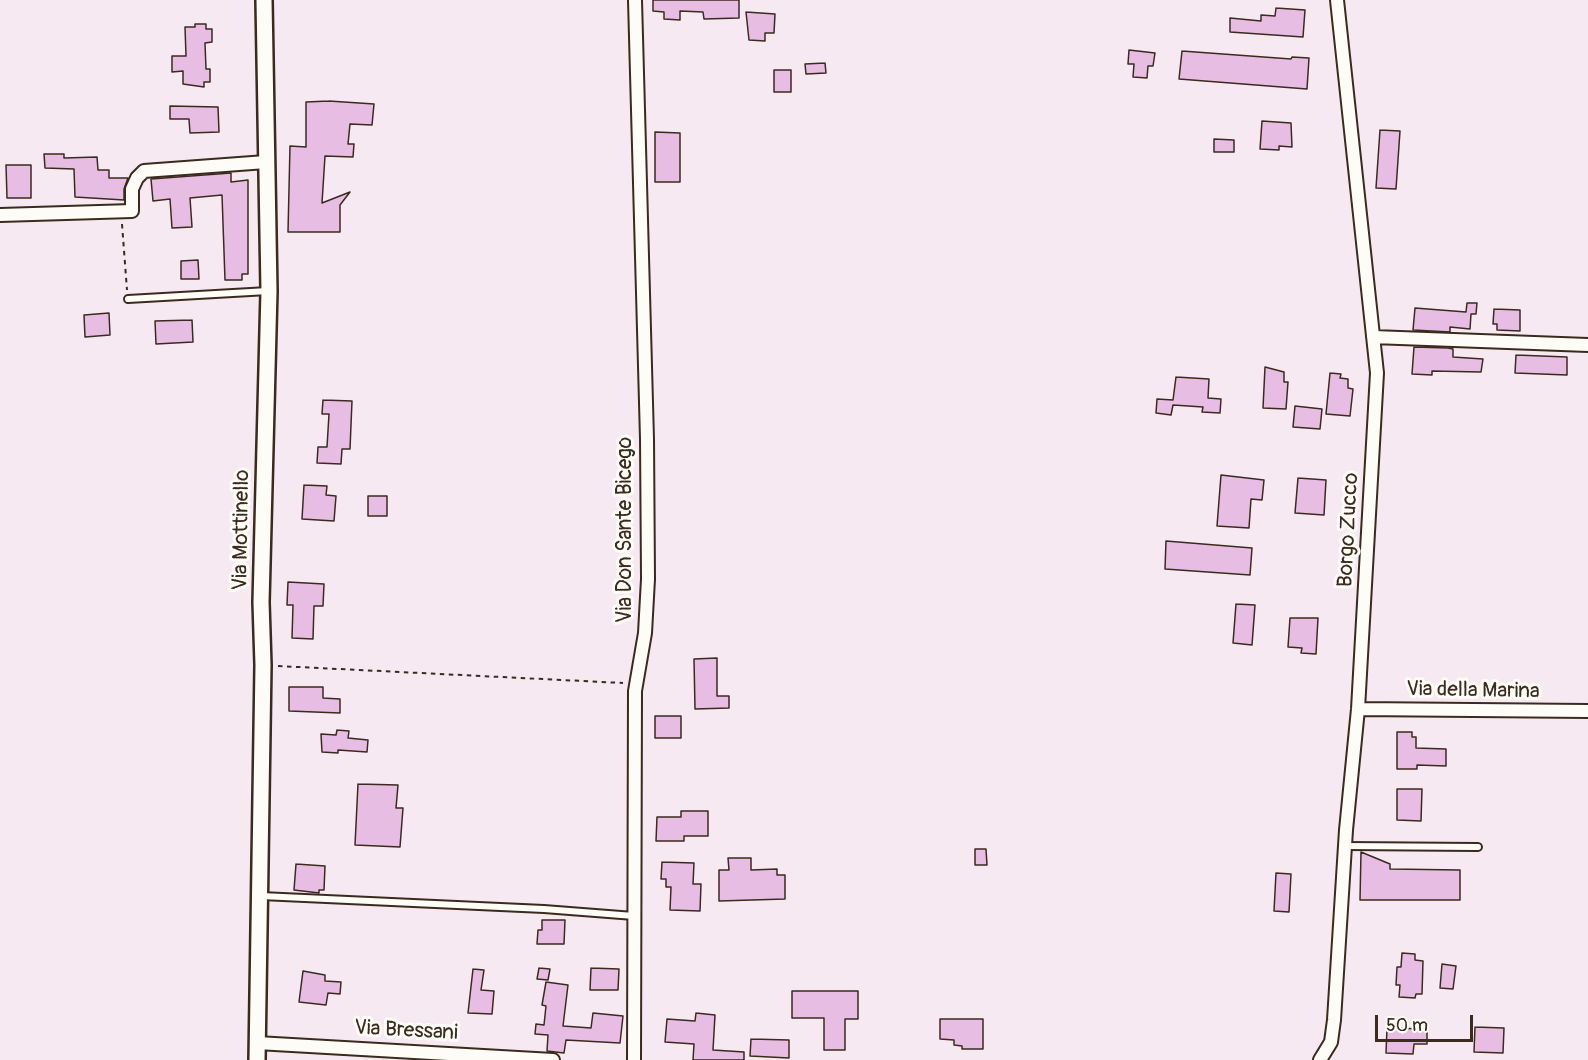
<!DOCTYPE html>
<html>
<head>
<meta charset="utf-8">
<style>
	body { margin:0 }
	#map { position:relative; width:1588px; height:1060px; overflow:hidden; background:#f7e9f1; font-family:Pangolin,sans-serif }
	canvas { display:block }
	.scale { position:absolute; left:1375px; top:1015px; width:98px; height:27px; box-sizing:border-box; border:3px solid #3b2a1e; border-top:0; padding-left:8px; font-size:18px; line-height:21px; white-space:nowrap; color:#3b2a1e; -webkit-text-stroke:4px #fdfcf7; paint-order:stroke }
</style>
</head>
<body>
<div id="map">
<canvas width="1588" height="1060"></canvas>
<div class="scale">50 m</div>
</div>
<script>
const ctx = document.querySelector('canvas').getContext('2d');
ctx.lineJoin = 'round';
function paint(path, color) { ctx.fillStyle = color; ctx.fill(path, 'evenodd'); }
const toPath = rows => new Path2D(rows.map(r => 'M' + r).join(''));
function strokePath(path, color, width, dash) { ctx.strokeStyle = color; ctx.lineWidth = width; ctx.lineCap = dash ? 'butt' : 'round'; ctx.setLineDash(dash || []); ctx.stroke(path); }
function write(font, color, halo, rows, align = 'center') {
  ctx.font = font + ' Pangolin,sans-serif'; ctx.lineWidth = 6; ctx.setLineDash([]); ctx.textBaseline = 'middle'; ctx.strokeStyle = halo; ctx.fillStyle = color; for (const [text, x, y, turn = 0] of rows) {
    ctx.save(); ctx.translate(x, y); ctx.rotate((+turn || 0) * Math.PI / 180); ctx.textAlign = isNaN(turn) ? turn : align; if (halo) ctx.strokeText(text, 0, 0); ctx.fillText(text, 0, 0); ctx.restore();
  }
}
const building = toPath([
	[653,0,739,0,739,18,704,19,703,12,680,11,680,20,664,19,664,12,653,11,653,0],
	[1276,8,1305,10,1303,37,1230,32,1230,18,1261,21,1261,15,1275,16,1276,8],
	[746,12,775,14,774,33,765,33,765,41,749,40,746,12],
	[195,24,206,24,206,29,212,29,212,42,205,43,206,69,210,69,210,82,204,82,204,87,183,84,183,71,172,72,172,56,186,56,185,27,195,27,195,24],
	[1129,50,1155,53,1153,66,1148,66,1147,78,1133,77,1134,64,1128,64,1129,50],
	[1182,51,1291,59,1292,57,1309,58,1307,89,1179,79,1182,51],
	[825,63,826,73,806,74,805,64,825,63],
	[774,70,791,70,791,92,774,92,774,70],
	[329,101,374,104,372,125,350,124,348,144,354,144,353,157,325,156,322,203,350,192,340,205,340,232,288,232,290,146,306,147,306,102,329,101],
	[170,106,218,107,219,132,190,133,189,119,170,119,170,106],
	[1262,121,1291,123,1292,147,1279,146,1279,150,1260,149,1262,121],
	[1380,130,1400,131,1396,189,1376,188,1380,130],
	[655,132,680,133,680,182,655,182,655,132],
	[1214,139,1234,140,1234,152,1214,152,1214,139],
	[44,154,64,154,64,158,97,157,98,170,109,170,109,178,128,178,124,189,124,200,75,197,74,169,45,168,44,154],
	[6,165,31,165,31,198,7,198,6,165],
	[231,173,231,182,248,180,248,274,242,274,242,280,225,280,222,195,190,198,192,227,172,228,170,199,153,201,151,179,231,173],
	[198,260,199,279,181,279,181,261,198,260],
	[1467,303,1477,303,1476,314,1471,314,1470,329,1450,327,1450,332,1413,330,1415,308,1466,312,1467,303],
	[1494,309,1520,310,1520,331,1497,330,1497,324,1493,324,1494,309],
	[109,313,110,335,85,337,84,315,109,313],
	[192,320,193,342,156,344,155,321,192,320],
	[1414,347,1448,348,1453,349,1453,357,1483,359,1481,372,1432,371,1432,375,1412,374,1414,347],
	[1516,355,1567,357,1567,375,1515,373,1516,355],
	[1265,367,1284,372,1284,382,1288,382,1286,409,1263,408,1265,367],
	[1330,373,1341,374,1340,378,1348,379,1348,388,1353,389,1350,416,1326,414,1330,373],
	[1176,377,1209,379,1208,398,1221,399,1220,413,1202,412,1203,407,1173,405,1171,415,1156,413,1157,399,1173,400,1176,377],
	[323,400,352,401,350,449,342,449,341,464,317,463,318,447,327,447,329,414,322,414,323,400],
	[1295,406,1322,409,1320,429,1293,427,1295,406],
	[1221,475,1264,480,1262,500,1251,499,1249,528,1217,526,1221,475],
	[1298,478,1326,480,1324,515,1295,513,1298,478],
	[304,485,327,486,326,495,336,496,334,521,302,519,304,485],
	[368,496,387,496,387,516,368,516,368,496],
	[1166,541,1252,548,1250,575,1165,569,1166,541],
	[288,582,324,584,323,606,314,606,313,639,292,638,293,605,287,605,288,582],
	[1236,604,1255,605,1252,645,1233,643,1236,604],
	[1290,618,1318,618,1316,654,1301,653,1302,648,1288,647,1290,618],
	[717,658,717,696,729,696,729,708,695,709,694,659,717,658],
	[289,687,323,687,323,698,340,699,340,713,289,711,289,687],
	[655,716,681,716,681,738,655,738,655,716],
	[337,730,349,731,348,738,368,740,367,752,338,750,338,753,322,752,321,734,336,735,337,730],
	[1397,732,1412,732,1412,737,1416,737,1416,748,1446,749,1446,766,1417,765,1417,769,1397,769,1397,732],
	[358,784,398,785,396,808,403,808,400,847,355,845,358,784],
	[1397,789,1422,789,1421,821,1397,820,1397,789],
	[681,811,708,811,708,836,684,836,684,841,656,841,657,817,681,817,681,811],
	[975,849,986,849,987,865,975,865,975,849],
	[1361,852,1390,864,1390,869,1460,870,1460,900,1360,900,1361,852],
	[728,858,751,858,751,870,777,869,777,875,785,875,785,899,719,901,719,870,729,870,728,858],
	[662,862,694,863,693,884,701,884,700,911,670,910,671,887,666,887,666,879,661,879,662,862],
	[296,864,325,866,324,890,319,890,319,893,294,890,296,864],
	[1276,873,1291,874,1289,912,1274,911,1276,873],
	[542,920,565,920,564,944,537,944,538,930,542,930,542,920],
	[1402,953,1415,954,1415,960,1423,961,1422,994,1416,994,1415,998,1399,997,1400,985,1396,985,1397,967,1401,967,1402,953],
	[1442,964,1456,966,1453,989,1440,988,1442,964],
	[539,968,550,969,548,980,537,979,539,968],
	[591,968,619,969,618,990,590,990,591,968],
	[473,969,484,970,481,990,494,991,492,1014,468,1013,473,969],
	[303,971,325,975,325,981,341,982,340,994,328,993,326,1005,299,1002,303,971],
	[546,982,568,985,563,1026,591,1028,593,1013,623,1016,620,1043,566,1040,564,1053,547,1051,548,1035,535,1034,536,1024,544,1025,546,1006,542,1005,546,982],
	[792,991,858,991,858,1019,845,1019,845,1050,824,1050,824,1018,792,1018,792,991],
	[696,1013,715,1015,713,1050,744,1052,744,1060,693,1060,694,1044,665,1042,667,1019,695,1021,696,1013],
	[940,1019,983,1019,983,1049,962,1049,962,1046,954,1045,954,1040,940,1039,940,1019],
	[1475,1027,1504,1028,1503,1053,1474,1052,1475,1027],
	[1387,1028,1427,1029,1427,1044,1414,1044,1413,1054,1386,1053,1387,1028],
	[751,1039,789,1040,789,1058,750,1056,751,1039]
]);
const path = toPath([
	[122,224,127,290],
	[278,666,623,683]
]);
const service = toPath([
	[128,299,268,291],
	[1345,846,1478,847],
	[261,896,544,909,634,916]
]);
const minor = toPath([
	[0,215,132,211,132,189,137,178,144,171,266,162],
	[1373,337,1588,345],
	[1358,709,1588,711],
	[257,1043,553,1060],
	[634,1060,635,691,645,633,648,579,647,439,635,0],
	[1320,1060,1331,1042,1334,1020,1346,830,1358,709,1377,373,1337,0]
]);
const tertiary = toPath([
	[257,1060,263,665,261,602,269,291,264,0]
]);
const streetNames = [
	["Via Mottinello",242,530,-89],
	["Via Don Sante Bicego",626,530,-90],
	["Borgo Zucco",1349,530,-87],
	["Via della Marina",1473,691,1],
	["Via Bressani",406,1031,3]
];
paint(building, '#e8bde3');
strokePath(building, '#3b2a1e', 1.5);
strokePath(service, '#3b2a1e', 10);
strokePath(minor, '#3b2a1e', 16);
strokePath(tertiary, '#3b2a1e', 20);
strokePath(path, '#3b2a1e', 2, [4.5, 4.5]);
strokePath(service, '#fdfcf7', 6);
strokePath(minor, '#fdfcf7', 12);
strokePath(tertiary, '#fdfcf7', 15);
write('21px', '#3b2a1e', '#fdfcf7', streetNames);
</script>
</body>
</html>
